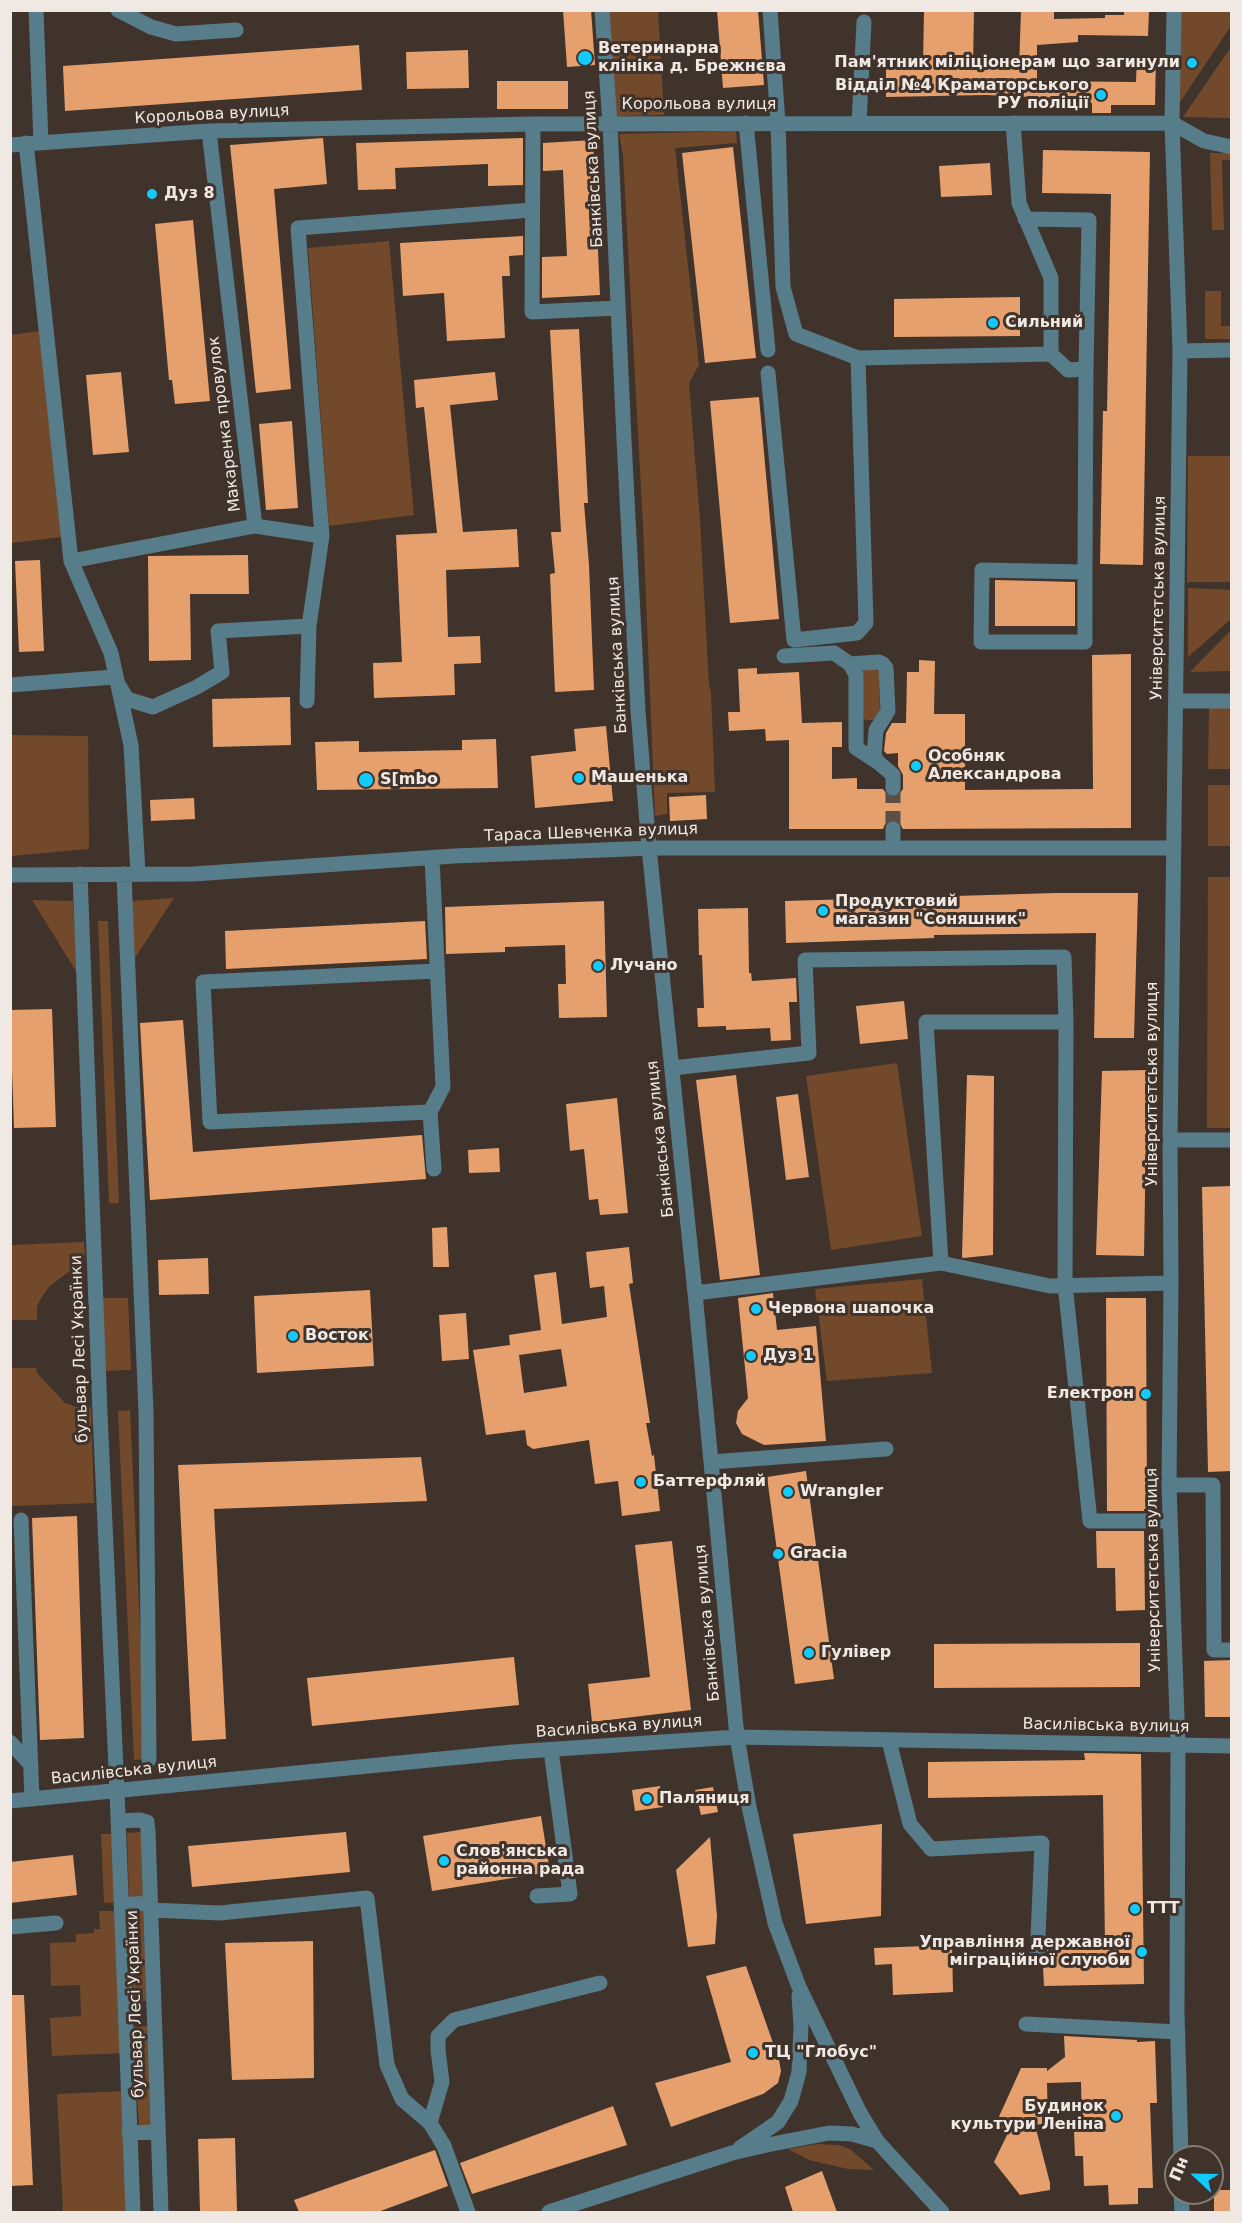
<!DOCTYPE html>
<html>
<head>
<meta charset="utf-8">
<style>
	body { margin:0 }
	#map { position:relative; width:1242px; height:2223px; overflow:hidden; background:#40332b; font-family:"DejaVu Sans",sans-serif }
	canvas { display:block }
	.frame { position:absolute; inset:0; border:12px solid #f0e8e3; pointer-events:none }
	.north { position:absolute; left:1164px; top:2145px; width:60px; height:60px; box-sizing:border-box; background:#40332b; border:2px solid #867b75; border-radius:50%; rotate:292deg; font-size:16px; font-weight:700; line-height:24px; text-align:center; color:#f0e8e3 }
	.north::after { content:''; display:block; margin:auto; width:21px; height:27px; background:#12cafb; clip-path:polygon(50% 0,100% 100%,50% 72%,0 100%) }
</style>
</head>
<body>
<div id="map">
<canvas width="1242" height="2223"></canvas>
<div class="frame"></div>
<div class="north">Пн</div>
</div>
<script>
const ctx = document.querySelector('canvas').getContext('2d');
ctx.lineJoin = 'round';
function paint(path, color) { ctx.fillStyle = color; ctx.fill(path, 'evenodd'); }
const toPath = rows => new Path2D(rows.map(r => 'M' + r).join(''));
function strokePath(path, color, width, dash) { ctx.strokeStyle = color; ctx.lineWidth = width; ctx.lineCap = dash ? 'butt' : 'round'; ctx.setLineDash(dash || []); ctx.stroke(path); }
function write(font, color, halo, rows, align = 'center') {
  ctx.font = font + ' "DejaVu Sans",sans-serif'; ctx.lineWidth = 6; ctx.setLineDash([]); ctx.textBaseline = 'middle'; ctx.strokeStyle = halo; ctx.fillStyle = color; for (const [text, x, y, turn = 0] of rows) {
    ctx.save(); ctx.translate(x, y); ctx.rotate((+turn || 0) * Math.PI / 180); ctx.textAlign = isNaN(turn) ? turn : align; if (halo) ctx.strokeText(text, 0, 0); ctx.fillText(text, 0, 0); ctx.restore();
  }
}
const green = toPath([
	[609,11,658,11,664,115,615,116],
	[1180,11,1231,11,1231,26,1178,105],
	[1231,47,1231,118,1183,117],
	[736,131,737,143,675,148,699,365,689,383,700,520,709,685,711,692,715,792,667,793,667,814,655,816,643,525,623,156,619,134],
	[1210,153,1231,153,1231,160,1222,160,1224,230,1212,230],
	[389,241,414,515,329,526,308,248],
	[1205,291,1221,291,1221,326,1231,326,1231,339,1205,339],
	[39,331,62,537,11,543,10,335],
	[1188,456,1231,456,1231,582,1187,582],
	[1188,588,1232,590,1231,619,1188,657],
	[1231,630,1231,671,1190,672],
	[864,669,875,669,879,671,880,717,877,720,866,720,863,718,862,672],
	[1209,706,1231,706,1231,769,1208,769],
	[11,735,88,736,89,849,11,856],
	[1208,785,1231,785,1231,846,1208,846],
	[1208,877,1231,877,1231,1128,1207,1128],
	[174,898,135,958,131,901],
	[32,900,73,901,77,973],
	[98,921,108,921,119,1203,109,1203],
	[897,1063,922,1236,831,1250,806,1076],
	[84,1242,85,1254,81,1262,49,1287,41,1298,37,1307,37,1320,11,1320,11,1245],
	[922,1279,932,1373,827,1381,815,1289],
	[102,1298,128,1298,131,1370,105,1371],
	[10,1368,36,1368,37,1373,65,1403,76,1407,91,1407,94,1503,11,1506],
	[130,1410,146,1759,134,1760,118,1411],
	[141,1832,143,1898,129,1899,127,1833],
	[101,1834,115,1834,118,1902,104,1903],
	[129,1910,143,1910,147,2001,133,2001],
	[99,1911,121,1911,127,2053,52,2056,50,2018,81,2016,80,1985,51,1986,50,1943,76,1942,76,1934,94,1933,94,1929,100,1929],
	[148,2026,153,2128,139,2128,133,2027],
	[128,2091,133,2212,63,2212,57,2094],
	[817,2144,838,2145,850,2149,874,2170,848,2169,809,2160,788,2149]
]);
const building = toPath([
	[563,10,591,10,595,65,567,67],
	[717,10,758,10,764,85,723,88],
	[924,10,974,10,973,68,1019,69,1021,10,1054,10,1054,19,1105,18,1105,15,1124,15,1124,10,1149,10,1148,36,1078,35,1078,42,1037,45,1037,81,1136,82,1137,56,1156,57,1155,105,1111,105,1111,113,1092,113,1092,103,1052,104,1052,98,986,95,886,97,886,66,923,65],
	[359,45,362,90,65,111,63,66],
	[468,50,469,88,407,89,406,52],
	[497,81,568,81,568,109,497,109],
	[323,138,327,184,274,189,291,389,256,393,230,145],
	[523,138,523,185,488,186,488,164,395,168,396,189,358,190,356,143],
	[593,140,600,295,542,298,542,257,567,256,563,170,543,171,543,143],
	[733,147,756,358,705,363,682,153],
	[1043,150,1150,152,1143,565,1100,564,1103,411,1107,411,1111,194,1042,193],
	[990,163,992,195,941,197,939,166],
	[193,220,210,401,175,404,172,380,169,380,155,224],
	[523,236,523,255,509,256,510,276,502,276,505,338,447,341,444,293,403,296,400,243],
	[1020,297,1020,336,894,337,894,299],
	[579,329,588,503,584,503,589,565,594,690,555,692,550,574,555,573,551,532,561,532,550,330],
	[121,372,129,452,93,455,86,375],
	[495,372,498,400,450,405,463,532,517,529,519,567,446,570,448,637,480,636,481,663,454,664,455,695,374,698,373,663,402,662,396,535,437,533,424,407,416,408,414,380],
	[759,397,779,619,730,623,710,401],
	[292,421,298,508,266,510,259,424],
	[248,555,249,594,190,594,191,660,149,661,148,556],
	[40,560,44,651,19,652,15,561],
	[995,580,1075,582,1075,626,995,626],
	[1131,654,1131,828,903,829,898,821,892,819,885,824,883,829,789,829,789,740,766,741,765,729,729,731,728,712,740,712,738,669,757,668,757,674,799,672,802,723,842,722,842,747,832,747,832,779,857,778,857,789,883,789,888,796,897,797,903,789,903,775,898,766,898,753,887,754,884,751,886,733,892,723,906,723,907,672,919,672,919,660,935,661,934,714,965,714,965,790,1093,789,1092,655],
	[290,697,291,745,213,747,212,699],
	[606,726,613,801,535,808,531,756,576,751,574,729],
	[496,739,498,788,317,790,315,742,359,741,359,752,462,750,462,740],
	[706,795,707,819,670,821,669,797],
	[194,798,195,819,151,821,150,800],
	[1056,893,1138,893,1134,1038,1094,1038,1096,933,934,935,934,938,786,943,785,901],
	[604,901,607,1017,559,1018,558,984,566,984,565,945,505,947,505,952,446,954,445,907],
	[748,908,749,973,751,973,752,981,796,978,797,1002,789,1002,791,1040,771,1041,770,1028,726,1030,726,1026,698,1027,697,1008,704,1008,702,955,699,955,698,909],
	[425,921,427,959,226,969,225,931],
	[904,1001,908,1039,860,1044,856,1006],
	[52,1009,56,1127,14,1128,10,1010],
	[183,1020,193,1152,422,1135,426,1179,150,1200,140,1023],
	[1147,1070,1144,1256,1096,1255,1102,1071],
	[736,1075,760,1275,720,1280,696,1080],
	[967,1075,994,1076,993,1255,963,1258,962,1257],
	[798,1094,809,1177,786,1180,776,1097],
	[617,1098,628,1213,600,1215,598,1199,589,1200,584,1149,570,1151,566,1104],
	[499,1148,500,1172,469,1173,468,1150],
	[1232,1186,1232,1471,1208,1472,1202,1187],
	[447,1227,449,1267,433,1267,432,1228],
	[629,1247,633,1283,629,1284,650,1423,646,1423,652,1456,654,1455,660,1511,622,1516,618,1481,595,1484,589,1440,533,1449,527,1445,525,1430,486,1435,473,1350,510,1345,509,1335,541,1330,534,1275,556,1272,562,1324,607,1317,604,1286,590,1288,586,1252],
	[561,1349,567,1386,524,1393,519,1355],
	[208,1258,209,1294,159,1295,158,1260],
	[370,1290,374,1366,257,1373,254,1296],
	[773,1293,777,1330,816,1326,826,1441,764,1445,742,1434,736,1423,738,1411,748,1398,738,1298],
	[1106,1298,1146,1298,1147,1509,1144,1509,1144,1511,1107,1511],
	[466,1313,469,1359,442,1361,439,1315],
	[421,1457,427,1501,214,1509,226,1739,192,1741,178,1465],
	[806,1471,834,1679,795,1684,767,1477],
	[77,1516,84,1738,40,1740,32,1518],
	[1096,1531,1144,1531,1145,1610,1116,1611,1115,1568,1097,1568],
	[672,1541,691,1710,592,1722,588,1684,650,1677,635,1545],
	[1140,1643,1140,1687,934,1688,934,1644],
	[514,1657,519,1705,312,1726,307,1678],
	[1232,1660,1232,1717,1205,1717,1204,1661],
	[1084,1753,1141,1754,1144,1984,1044,1986,1043,1967,1047,1961,1047,1947,1105,1946,1103,1795,928,1798,928,1762,1085,1760],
	[660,1786,663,1807,635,1811,632,1790],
	[713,1787,718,1812,701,1815,695,1790],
	[541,1816,550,1872,432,1891,423,1836],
	[882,1824,881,1916,806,1924,793,1834],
	[346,1832,350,1872,192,1887,188,1846],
	[710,1837,717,1916,715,1944,688,1947,676,1870],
	[73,1855,77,1895,10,1903,10,1862],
	[313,1941,314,2078,232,2080,225,1943],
	[952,1945,953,1992,893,1995,892,1964,875,1965,874,1948],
	[746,1966,779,2060,781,2071,778,2083,763,2094,671,2127,655,2083,731,2062,706,1976],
	[10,1995,24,1995,33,2185,10,2186],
	[1064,2036,1137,2040,1137,2042,1155,2041,1157,2103,1150,2103,1153,2188,1138,2188,1138,2204,1109,2205,1108,2185,1084,2186,1083,2156,1075,2156,1074,2131,1082,2128,1081,2082,1047,2083,1048,2123,1035,2125,1050,2183,1050,2190,1020,2195,994,2162,1007,2135,997,2121,1021,2068,1047,2068,1047,2071,1065,2057],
	[613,2106,627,2145,472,2194,460,2163],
	[235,2138,237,2212,200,2212,198,2139],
	[435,2150,448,2186,378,2212,299,2212,294,2200],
	[822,2171,837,2212,793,2212,785,2187],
	[1214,2190,1232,2190,1232,2212,1214,2212]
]);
const minorTunnel = toPath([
	[893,788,893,829]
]);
const minor = toPath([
	[36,10,41,143],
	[118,10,151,27,176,34,236,30],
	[602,10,610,124,624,440,638,711,649,848,695,1293,737,1737,749,1807,775,1923,799,1987,860,2113,877,2141,942,2212],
	[770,10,778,123,783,287,796,334,858,358],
	[1174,10,1172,123,1180,351,1170,1140,1171,1283,1169,1485,1178,1746,1177,2012,1181,2157],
	[746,123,768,350],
	[859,123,864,22],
	[533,124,532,312,618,308],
	[26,143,71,561],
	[10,145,209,131,533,124,1172,123,1204,141,1232,147],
	[1025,219,1089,220,1086,369],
	[1180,351,1232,350],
	[1051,354,1068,370,1086,369,1085,572,1085,642,981,642,982,570,1085,572],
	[768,373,794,640,857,633,866,623,858,358,1051,354,1051,278,1019,203,1013,123],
	[255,526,322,536],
	[784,656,834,653,850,664,879,662,883,664,886,668,888,711,876,730,874,756,879,763,893,775,893,788],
	[850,664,856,675,856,748,879,763],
	[10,685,114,677,127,699,153,707,197,687,222,672,218,631,309,626],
	[307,701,309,626,322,536,298,228,532,210],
	[1176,701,1232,701],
	[893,829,893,848],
	[432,858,443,1087,430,1112,434,1169],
	[80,874,100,1413,117,1791,133,2212],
	[124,874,146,1412,149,1760],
	[138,874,131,745,111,653,71,561,255,526,209,131],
	[10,875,193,874,454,856,652,848,1174,848],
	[1066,1022,1065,1284,1090,1521,1170,1521],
	[672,1068,809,1053,805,960,1064,957,1066,1022,926,1022,941,1263,1050,1286,1171,1283],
	[430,1112,210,1122,203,982,437,971],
	[1170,1140,1232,1140],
	[695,1293,941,1263],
	[711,1462,886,1449],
	[1169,1485,1213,1485,1214,1650,1232,1650],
	[21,1520,32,1799],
	[889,1741,910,1824,931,1849,1042,1843,1037,1960],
	[10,1742,31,1765],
	[10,1801,512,1752,737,1737,1232,1746],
	[118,1821,140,1820,147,1822,148,1831,161,2212],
	[537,1896,570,1894,551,1750],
	[121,1905,150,1903],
	[151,1910,220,1913,367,1898,387,2065,402,2099,430,2123,444,2146,468,2212],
	[10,1927,56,1923],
	[1026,2024,1178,2032],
	[430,2123,442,2082,438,2050,438,2036,454,2020,600,1983],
	[129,2133,158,2132],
	[740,2148,778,2122,791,2101,799,2072,801,2026,799,1996],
	[1181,2193,1182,2212],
	[549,2212,732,2153,767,2145,829,2133,852,2134,877,2141]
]);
const markers = [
	[585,58,8,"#12cafb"],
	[1192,63,6,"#12cafb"],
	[1101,95,6,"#12cafb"],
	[152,194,6,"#12cafb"],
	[993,323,6,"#12cafb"],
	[916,766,6,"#12cafb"],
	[579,778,6,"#12cafb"],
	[366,780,8,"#12cafb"],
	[823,911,6,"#12cafb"],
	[598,966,6,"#12cafb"],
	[756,1309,6,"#12cafb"],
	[293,1336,6,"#12cafb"],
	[751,1356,6,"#12cafb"],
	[1146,1394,6,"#12cafb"],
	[641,1482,6,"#12cafb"],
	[788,1492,6,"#12cafb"],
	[778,1554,6,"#12cafb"],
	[809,1653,6,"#12cafb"],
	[647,1799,6,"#12cafb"],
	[444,1861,6,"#12cafb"],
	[1135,1909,6,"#12cafb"],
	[1142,1952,6,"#12cafb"],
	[753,2053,6,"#12cafb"],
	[1116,2116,6,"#12cafb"]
];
const poiNames = [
	["Ветеринарна",598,49],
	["клініка д. Брежнєва",598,67],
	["Пам'ятник міліціонерам що загинули",1180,63,"right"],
	["Вiддiл №4 Краматорського",1089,86,"right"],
	["РУ поліції",1089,104,"right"],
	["Дуз 8",164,194],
	["Сильний",1005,323],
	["Особняк",928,757],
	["Александрова",928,775],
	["Машенька",591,778],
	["S[mbo",380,780],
	["Продуктовий",835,902],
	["магазин \"Соняшник\"",835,920],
	["Лучано",610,966],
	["Червона шапочка",768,1309],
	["Восток",305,1336],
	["Дуз 1",763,1356],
	["Електрон",1134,1394,"right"],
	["Баттерфляй",653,1482],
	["Wrangler",800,1492],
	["Gracia",790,1554],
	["Гулівер",821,1653],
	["Паляниця",659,1799],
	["Слов'янська",456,1852],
	["районна рада",456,1870],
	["ТТТ",1147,1909],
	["Управління державної",1130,1943,"right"],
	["міграційної слуюби",1130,1961,"right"],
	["ТЦ \"Глобус\"",765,2053],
	["Будинок",1104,2107,"right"],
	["культури Леніна",1104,2125,"right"]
];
const streetNames = [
	["Корольова вулиця",699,105],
	["Корольова вулиця",212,115,-3],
	["Банківська вулиця",594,169,-93],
	["Макаренка провулок",225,424,-97],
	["Університетська вулиця",1159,598,-89],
	["Банківська вулиця",618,655,-93],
	["Тараса Шевченка вулиця",591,833,-2],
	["Університетська вулиця",1153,1084,-90],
	["Банківська вулиця",661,1139,-96],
	["бульвар Лесі Українки",80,1349,-92],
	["Університетська вулиця",1154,1570,-91],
	["Банківська вулиця",708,1623,-95],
	["Василівська вулиця",1106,1726,1],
	["Василівська вулиця",619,1727,-4],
	["Василівська вулиця",134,1771,-6],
	["бульвар Лесі Українки",136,2004,-92]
];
paint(green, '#72492b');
paint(building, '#e5a06e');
strokePath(minorTunnel, '#5a4e47', 15, [15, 8]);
strokePath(minor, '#577c8a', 15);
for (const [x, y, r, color] of markers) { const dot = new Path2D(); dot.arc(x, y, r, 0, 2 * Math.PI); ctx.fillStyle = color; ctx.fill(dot); strokePath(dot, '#40332b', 2); }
write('bold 16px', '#f0e8e3', '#40332b', poiNames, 'left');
write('16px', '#f0e8e3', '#40332b', streetNames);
</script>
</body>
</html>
